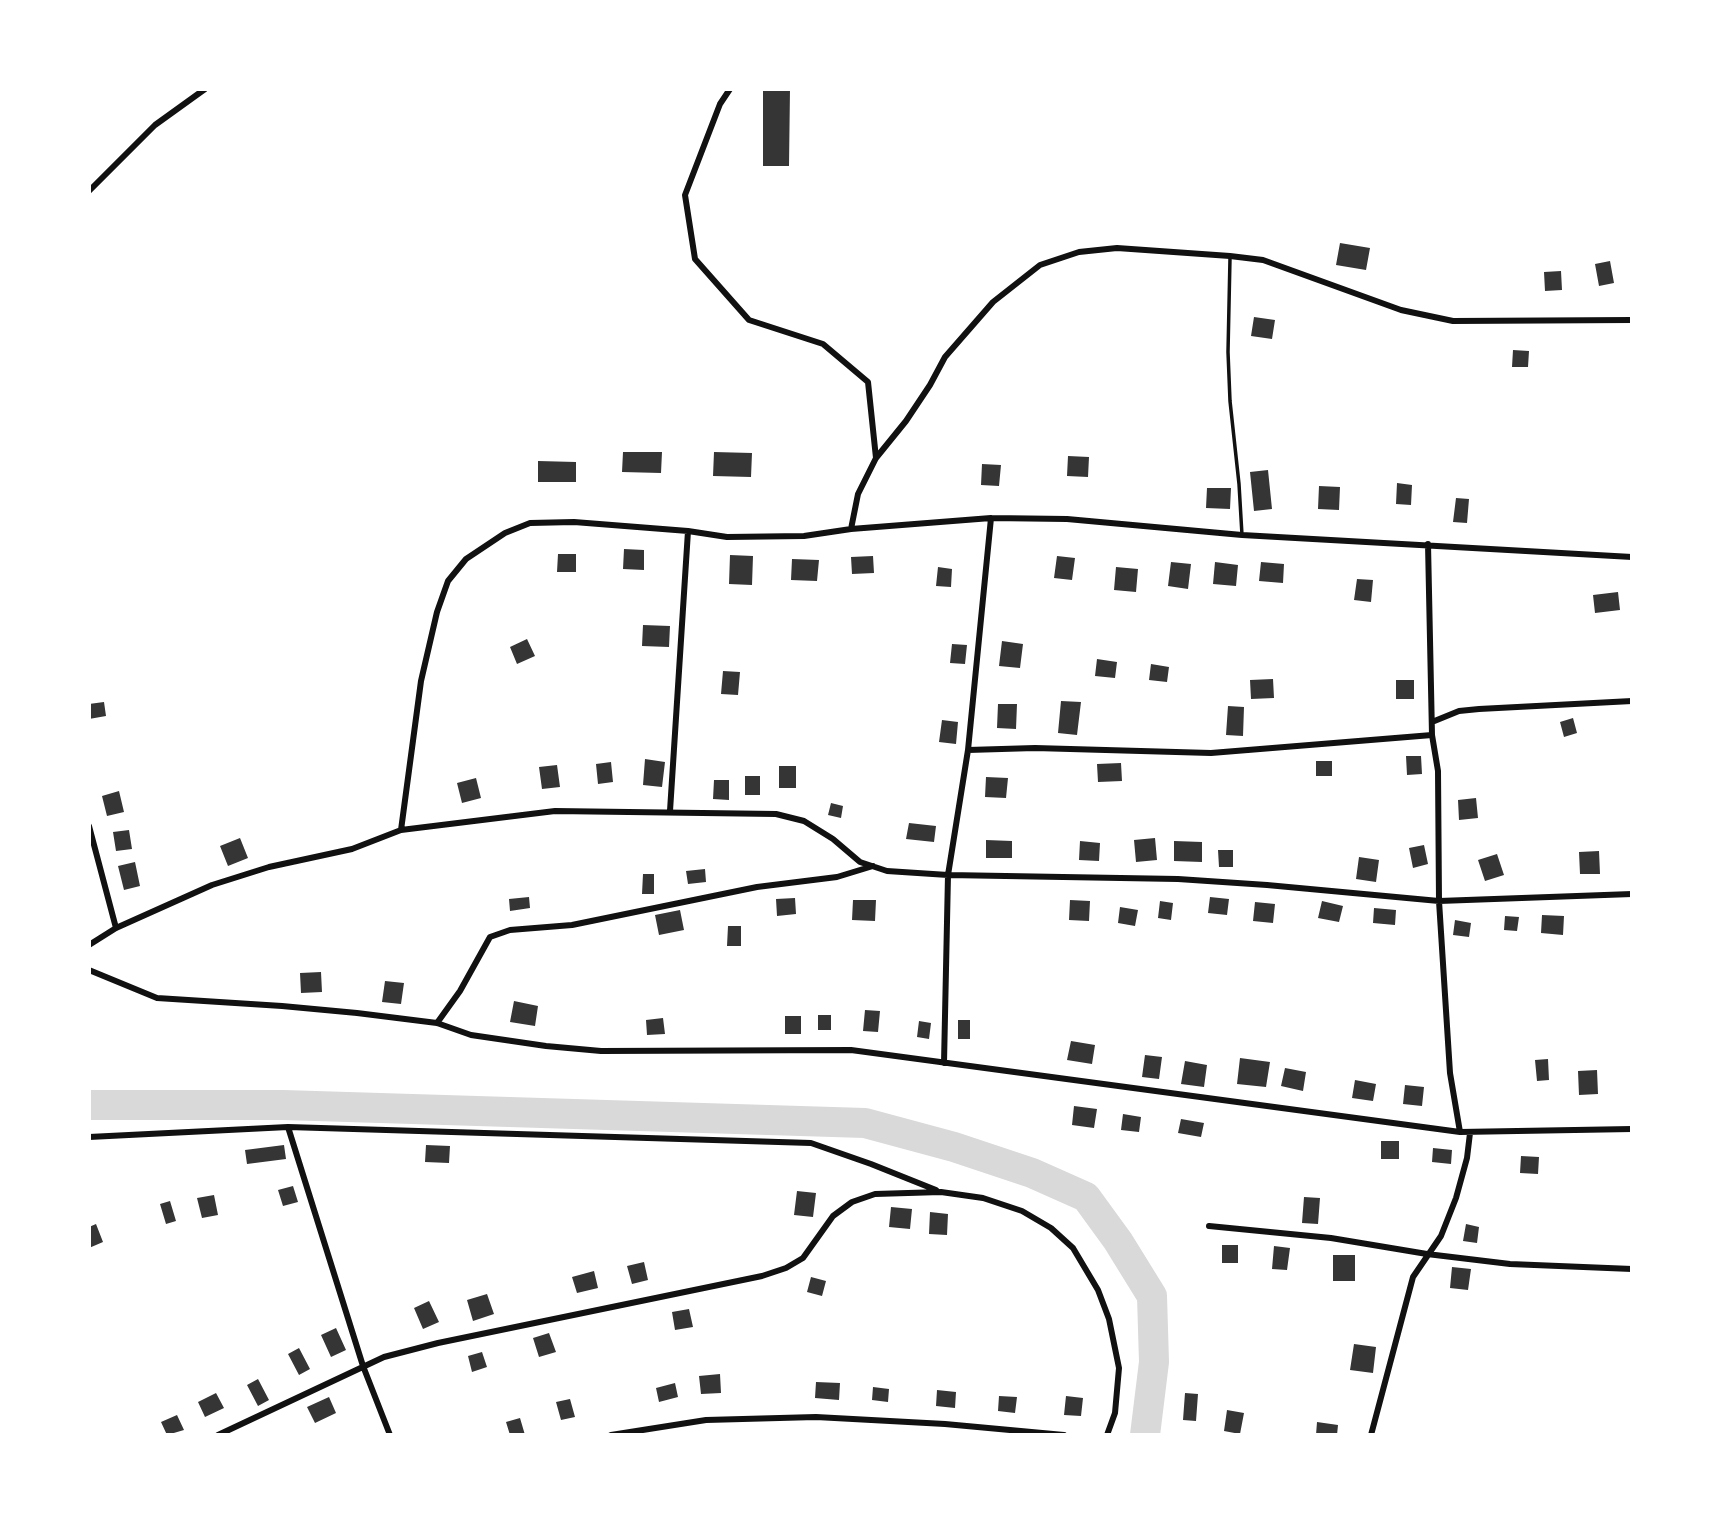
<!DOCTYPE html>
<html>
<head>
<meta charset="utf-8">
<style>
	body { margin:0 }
	#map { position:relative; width:1721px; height:1524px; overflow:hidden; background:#fff; font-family:"PT Serif",serif }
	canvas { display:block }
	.frame { position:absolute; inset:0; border:91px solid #fff; pointer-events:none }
</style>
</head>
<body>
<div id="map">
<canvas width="1721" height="1524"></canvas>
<div class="frame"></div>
</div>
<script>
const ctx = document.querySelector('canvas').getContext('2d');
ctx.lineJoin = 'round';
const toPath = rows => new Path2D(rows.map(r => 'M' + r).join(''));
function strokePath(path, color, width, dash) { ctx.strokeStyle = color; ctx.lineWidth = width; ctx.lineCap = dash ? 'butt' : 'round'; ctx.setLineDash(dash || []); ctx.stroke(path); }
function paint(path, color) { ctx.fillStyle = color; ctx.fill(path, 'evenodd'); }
const river = toPath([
	[89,1105,283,1105,865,1123,954,1147,1032,1173,1086,1197,1118,1241,1152,1296,1154,1362,1145,1435]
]);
const building = toPath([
	[763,89,790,89,789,166,763,166],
	[1340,243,1370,248,1366,270,1336,265],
	[1610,261,1614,283,1599,286,1595,264],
	[1561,271,1562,290,1545,291,1544,272],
	[1254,317,1275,320,1272,339,1251,336],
	[1513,350,1529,351,1528,367,1512,367],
	[623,452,662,452,661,473,622,472],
	[714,452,752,453,751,477,713,476],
	[1068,456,1089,457,1088,477,1067,476],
	[538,461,576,462,576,482,538,482],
	[982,464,1001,465,999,486,981,485],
	[1268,470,1272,509,1254,511,1250,472],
	[1397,483,1412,485,1411,505,1396,504],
	[1319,486,1340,487,1339,510,1318,509],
	[1207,488,1231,488,1230,509,1206,508],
	[1456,498,1469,499,1467,523,1453,522],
	[624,549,644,550,644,570,623,569],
	[558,554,576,554,576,572,557,572],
	[730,555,753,556,752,585,729,584],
	[873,556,874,573,852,574,851,557],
	[1057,556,1075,558,1072,580,1054,578],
	[792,559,819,560,817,581,791,580],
	[1171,562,1191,564,1188,589,1168,586],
	[1215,562,1238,565,1236,586,1213,584],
	[1261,562,1284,564,1283,583,1259,581],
	[938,567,952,569,951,587,936,586],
	[1116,567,1138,569,1136,592,1114,590],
	[1357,579,1373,580,1371,602,1354,600],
	[1618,592,1620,610,1595,613,1593,595],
	[643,625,670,626,669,647,642,646],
	[527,639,535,656,517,664,510,647],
	[1002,641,1023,644,1020,668,999,666],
	[952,644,967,645,965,664,950,663],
	[1097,659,1117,662,1115,678,1095,676],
	[1151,664,1169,667,1167,682,1149,680],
	[723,671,740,672,738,695,721,694],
	[1273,679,1274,698,1251,699,1250,680],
	[1396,680,1414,680,1414,699,1396,699],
	[1061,701,1081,702,1077,735,1058,733],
	[104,702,106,716,89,719,89,704],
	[998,704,1017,704,1016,729,997,728],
	[1228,706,1244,707,1243,736,1226,735],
	[1573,718,1577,733,1564,737,1560,722],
	[942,720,958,722,956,744,939,742],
	[1406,756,1421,756,1422,774,1407,775],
	[645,759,665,762,662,787,643,785],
	[1316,761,1332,761,1332,776,1316,776],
	[611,762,613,782,598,784,596,764],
	[1121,763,1122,781,1098,782,1097,764],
	[557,765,560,787,542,789,539,767],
	[779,766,796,766,796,788,779,788],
	[745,776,760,776,760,795,745,795],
	[986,777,1008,778,1006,798,985,797],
	[476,778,481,798,462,803,457,783],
	[714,780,729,780,729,800,713,799],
	[119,791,124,812,107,816,102,796],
	[1476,798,1478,818,1459,820,1458,800],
	[831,803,843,806,841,818,828,815],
	[909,823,936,826,934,842,906,839],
	[129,830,132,849,116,851,113,832],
	[240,838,248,858,228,866,220,846],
	[1155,838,1157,860,1136,862,1134,840],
	[986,840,1012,841,1012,858,986,858],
	[1080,841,1100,843,1099,861,1079,860],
	[1174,841,1202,842,1202,862,1174,861],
	[1424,845,1428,864,1413,868,1409,848],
	[1218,850,1233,850,1233,867,1219,867],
	[1599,851,1600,874,1580,874,1579,852],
	[1497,854,1504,875,1485,881,1478,860],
	[1359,857,1379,860,1376,882,1356,879],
	[135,862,140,886,124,890,118,866],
	[705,869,706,882,688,884,686,871],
	[643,874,654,874,654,894,642,894],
	[529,897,530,908,510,911,509,899],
	[1210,897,1229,899,1227,915,1208,913],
	[795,898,796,914,777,916,776,899],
	[853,900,876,900,875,921,852,920],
	[1070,900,1090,901,1089,921,1069,920],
	[1160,901,1173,903,1171,920,1158,918],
	[1322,901,1343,906,1339,922,1318,918],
	[1255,902,1275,904,1273,923,1253,921],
	[1120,907,1138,910,1135,926,1118,923],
	[1374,908,1396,910,1395,925,1373,923],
	[680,910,684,930,659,935,655,915],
	[1542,915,1564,916,1563,935,1541,933],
	[1505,916,1519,917,1517,931,1504,930],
	[1455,920,1471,923,1469,937,1453,935],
	[728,926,741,926,741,946,727,946],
	[321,972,322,992,301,993,300,973],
	[385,981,404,983,401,1004,382,1002],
	[514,1001,538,1006,535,1026,510,1022],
	[865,1010,880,1011,878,1032,863,1031],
	[818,1015,831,1015,831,1030,818,1030],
	[785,1016,801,1016,801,1034,785,1034],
	[663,1018,665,1034,647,1035,646,1020],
	[958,1020,970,1020,970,1039,958,1039],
	[919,1021,931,1023,929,1039,917,1037],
	[1071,1041,1095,1045,1092,1064,1067,1060],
	[1145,1055,1162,1057,1159,1079,1142,1077],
	[1240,1058,1270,1062,1266,1087,1237,1084],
	[1548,1059,1549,1080,1537,1081,1535,1060],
	[1185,1061,1207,1065,1204,1087,1181,1084],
	[1285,1068,1306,1072,1303,1091,1281,1086],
	[1597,1070,1598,1094,1579,1095,1578,1071],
	[1355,1080,1376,1084,1373,1101,1352,1098],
	[1405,1085,1424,1087,1422,1106,1403,1104],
	[1074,1106,1097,1109,1094,1128,1072,1125],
	[1123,1114,1141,1117,1139,1132,1121,1130],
	[1181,1119,1204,1123,1201,1137,1178,1133],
	[1381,1141,1399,1141,1399,1159,1381,1159],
	[284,1145,286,1159,247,1164,245,1150],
	[426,1145,450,1146,449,1163,425,1162],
	[1433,1148,1452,1150,1451,1164,1432,1162],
	[1521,1156,1539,1157,1538,1174,1520,1173],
	[293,1186,298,1202,283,1206,278,1190],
	[797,1191,816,1193,813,1217,794,1215],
	[214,1195,218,1215,202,1218,197,1198],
	[1304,1197,1320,1198,1318,1224,1302,1223],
	[170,1201,176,1221,166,1224,160,1204],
	[891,1207,912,1209,910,1229,889,1227],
	[930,1212,948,1214,947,1235,929,1234],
	[96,1224,103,1242,89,1248,89,1227],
	[1466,1224,1479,1227,1477,1243,1463,1241],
	[1222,1245,1238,1245,1238,1263,1222,1263],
	[1274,1246,1290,1248,1287,1270,1272,1269],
	[1333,1255,1355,1255,1355,1281,1333,1281],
	[644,1262,648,1280,632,1284,627,1266],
	[1452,1267,1471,1269,1468,1290,1450,1288],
	[594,1271,598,1288,577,1293,572,1277],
	[811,1277,826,1281,822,1296,807,1292],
	[487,1294,494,1314,473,1321,467,1300],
	[429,1301,439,1322,423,1329,414,1308],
	[689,1309,693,1327,675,1330,672,1312],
	[336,1328,346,1350,331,1357,321,1335],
	[549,1333,556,1352,539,1357,533,1338],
	[1354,1344,1376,1347,1373,1373,1350,1370],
	[299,1348,310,1369,299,1375,288,1354],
	[482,1352,487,1367,472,1372,468,1356],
	[720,1374,721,1393,701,1394,699,1376],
	[258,1379,269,1400,258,1406,247,1385],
	[816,1382,840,1383,839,1400,815,1398],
	[675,1383,678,1397,659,1402,656,1388],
	[873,1387,889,1389,888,1402,872,1400],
	[937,1390,956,1392,955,1408,936,1406],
	[216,1393,224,1408,205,1417,198,1402],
	[1185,1393,1198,1394,1196,1421,1183,1420],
	[999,1396,1017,1397,1015,1413,998,1411],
	[1066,1396,1083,1398,1081,1416,1064,1415],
	[329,1397,336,1413,315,1423,307,1407],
	[570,1399,575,1417,561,1420,556,1402],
	[1227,1410,1244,1413,1240,1434,1224,1431],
	[177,1415,184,1430,167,1435,161,1422],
	[520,1418,525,1435,510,1435,506,1422],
	[1317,1422,1338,1425,1337,1435,1316,1435]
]);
const service = toPath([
	[1230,258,1228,352,1230,401,1239,484,1242,535]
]);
const minor = toPath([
	[730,89,720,104,685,195,695,259,749,320,823,344,868,382,876,458],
	[89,191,155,125,205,89],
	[851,529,858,494,876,458,906,421,930,385,945,357,993,302,1040,265,1079,252,1117,248,1230,256,1263,260,1401,310,1453,321,1632,320],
	[1428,544,1432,735,1438,771,1439,901,1450,1073,1460,1132],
	[1432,722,1459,711,1479,709,1632,701],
	[968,750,1035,748,1211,753,1432,735],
	[670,811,688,531],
	[89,826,116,928],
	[401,830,421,681,437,612,448,581,466,559,505,533,530,523,574,522,688,531,727,537,804,536,851,529,991,518,1067,519,1242,535,1632,557],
	[89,945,116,928,212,885,269,867,352,849,401,830,555,811,776,814,804,821,833,839,860,862,887,871,948,875,1178,879,1267,885,1439,901,1632,894],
	[89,970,157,998,282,1006,357,1013,437,1023,471,1035,546,1046,601,1051,851,1050,1460,1132,1632,1129],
	[437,1023,460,991,490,937,510,930,572,925,757,887,837,877,873,866],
	[944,1063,948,875,968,750,991,518],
	[288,1127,363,1366,390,1435],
	[89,1137,288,1127,811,1143,871,1164,936,1190],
	[1209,1226,1331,1238,1427,1254,1510,1264,1632,1269],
	[218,1435,384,1357,438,1343,762,1276,786,1268,803,1258,833,1216,852,1202,875,1194,941,1192,983,1198,1022,1211,1051,1228,1073,1248,1098,1290,1109,1319,1119,1368,1115,1413,1107,1435],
	[611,1435,706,1420,816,1417,945,1424,1064,1435],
	[1371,1435,1413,1277,1441,1236,1456,1198,1467,1158,1470,1133]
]);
strokePath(river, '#d9d9d9', 30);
paint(building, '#353535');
strokePath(service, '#111', 3.5);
strokePath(minor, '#111', 6);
</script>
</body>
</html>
